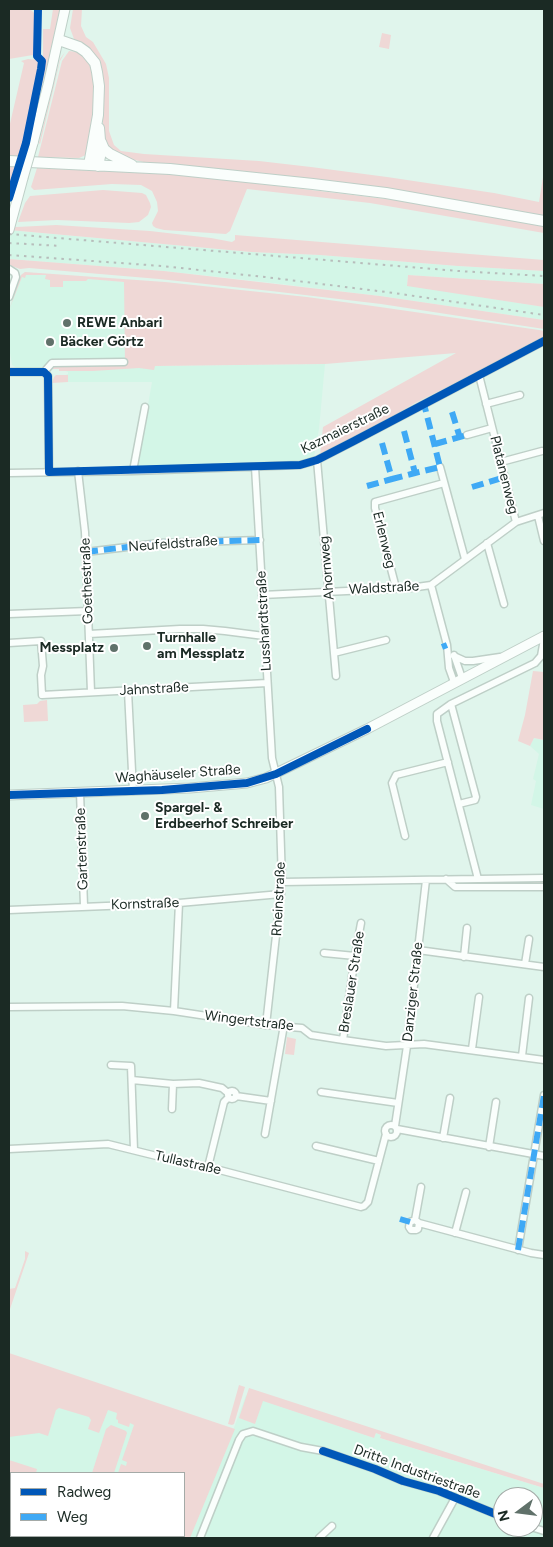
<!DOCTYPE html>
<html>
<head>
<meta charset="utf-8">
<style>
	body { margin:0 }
	#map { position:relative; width:553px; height:1547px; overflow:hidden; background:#e0f5ec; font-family:Figtree,sans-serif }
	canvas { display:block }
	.frame { position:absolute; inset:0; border:10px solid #1b2a24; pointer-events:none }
	.legend { position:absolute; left:10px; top:1472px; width:175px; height:65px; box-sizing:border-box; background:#fff; border:1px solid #a4aaa7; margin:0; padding:6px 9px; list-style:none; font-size:15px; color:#1b2a24 }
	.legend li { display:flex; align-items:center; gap:10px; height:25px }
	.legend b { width:25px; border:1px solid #a4aaa7 }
	.north { position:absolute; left:493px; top:1487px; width:50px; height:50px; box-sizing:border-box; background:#fff; border:1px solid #a4aaa7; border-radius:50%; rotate:255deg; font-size:14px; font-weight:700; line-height:20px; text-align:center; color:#1b2a24 }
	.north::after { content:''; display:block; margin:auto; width:18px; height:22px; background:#60716a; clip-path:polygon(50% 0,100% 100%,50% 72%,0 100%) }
</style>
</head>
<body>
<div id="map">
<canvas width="553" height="1547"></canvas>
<div class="frame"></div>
<ul class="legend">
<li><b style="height:6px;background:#0057b8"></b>Radweg</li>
<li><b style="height:6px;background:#3fa9f5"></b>Weg</li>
</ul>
<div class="north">N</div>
</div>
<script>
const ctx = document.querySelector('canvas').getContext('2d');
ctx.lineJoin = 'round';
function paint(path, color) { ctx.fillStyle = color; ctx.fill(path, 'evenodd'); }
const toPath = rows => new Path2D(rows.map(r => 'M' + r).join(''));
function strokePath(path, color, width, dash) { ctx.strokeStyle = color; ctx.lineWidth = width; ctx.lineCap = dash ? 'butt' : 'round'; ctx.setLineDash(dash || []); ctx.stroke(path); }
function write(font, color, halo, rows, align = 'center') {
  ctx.font = font + ' Figtree,sans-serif'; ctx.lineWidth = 4; ctx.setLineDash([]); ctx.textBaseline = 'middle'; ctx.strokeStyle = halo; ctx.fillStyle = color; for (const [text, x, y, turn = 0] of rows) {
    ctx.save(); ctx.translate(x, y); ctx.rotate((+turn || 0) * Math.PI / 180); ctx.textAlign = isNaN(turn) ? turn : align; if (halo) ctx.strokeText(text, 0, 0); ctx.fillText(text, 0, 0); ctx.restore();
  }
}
const built = toPath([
	[9,230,251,252,320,255,458,266,544,271,544,284,408,275,407,285,544,307,544,320,380,296,264,282,164,271,9,259],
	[25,272,124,282,150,366,325,364,319,429,314,457,300,463,137,467,152,382,66,382,66,375,68,374,68,372,54,366,40,368,18,369,12,365,9,347,9,308,21,275],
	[534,738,544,740,544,809,531,805,536,781,533,779,539,754,530,746],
	[102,1390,232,1433,246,1395,374,1438,376,1433,381,1435,380,1438,544,1488,544,1538,191,1538,191,1536,190,1538,9,1538,9,1408,54,1401],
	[11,1473,184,1473,184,1536,11,1536],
	[503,1497,533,1497,533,1527,503,1527]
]);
const green = toPath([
	[9,9,30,9,34,13,35,42,33,55,9,59],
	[53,9,60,9,47,67,27,143,43,67,43,29,50,29],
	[73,9,82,9,81,26,86,37,93,42,106,64,109,78,109,131,114,145,121,151,144,154,259,161,311,167,387,177,494,193,539,202,544,171,544,217,148,163,117,156,106,145,103,131,103,87,81,43,74,39,70,28],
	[382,33,391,35,389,49,379,47],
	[69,51,77,52,84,57,90,66,94,79,93,119,86,155,79,158,38,157,62,61],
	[65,52,60,61,47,115,40,144,39,143,60,59],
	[28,59,39,60,40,63,34,102,21,156,9,156,9,128,24,63,21,61],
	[9,167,18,167,12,183,9,182],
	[37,168,186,175,403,201,544,224,544,233,370,203,247,189,230,231,226,234,164,230,156,228,153,226,152,223,158,211,157,202,152,191,141,185,112,184,34,190,31,187],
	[103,190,142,193,146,195,150,203,151,207,148,215,139,222,129,223,57,220,18,222,25,203,30,196],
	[56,225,150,231,211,238,232,242,235,240,235,235,544,260,544,271,458,266,320,255,251,252,9,230,9,226,17,227],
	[9,259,164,271,380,296,544,320,544,329,381,304,271,291,159,279,29,268,20,269,9,265],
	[25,272,165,282,307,297,380,307,539,330,544,331,544,339,415,403,363,434,320,456,323,427,456,353,325,364,155,366,154,370,139,368,93,371,59,371,59,369,53,369,52,367,54,366,125,366,124,282,88,279,86,281,63,281,63,287,50,287,50,280,45,279,46,275,26,275,25,278,22,277,9,310,21,275],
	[408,275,544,284,544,307,407,286],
	[56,375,68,375,68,382,52,383,54,377],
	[544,670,544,740,534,738,530,746,518,741,525,715,533,671,544,672],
	[47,700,48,721,24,722,23,705,37,704,40,701],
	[455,881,465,881,467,883,544,882,544,885,459,885],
	[287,1037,296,1039,294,1055,285,1054],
	[25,1251,29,1253,9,1312,9,1289,15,1288,25,1259],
	[9,1353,235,1429,190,1538,71,1538,72,1536,84,1536,92,1538,97,1536,184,1536,184,1473,118,1473,121,1464,126,1466,127,1462,122,1460,134,1425,130,1423,129,1427,118,1423,118,1420,116,1419,117,1413,108,1410,99,1433,88,1429,91,1420,89,1417,59,1408,56,1410,48,1436,39,1433,9,1437,9,1438],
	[239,1385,245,1387,234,1424,232,1425,228,1424],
	[249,1388,544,1484,544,1488,380,1438,381,1435,376,1433,374,1438,263,1401,255,1424,239,1418],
	[111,1425,126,1431,127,1433,114,1473,92,1473,106,1429],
	[9,1460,37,1469,36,1473,11,1473,11,1507,9,1505]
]);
const street = toPath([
	[9,269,15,273,16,277,9,297],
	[9,372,44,372,48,376,49,472],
	[44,372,52,363,124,362],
	[479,375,516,522],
	[486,404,520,395],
	[467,435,492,428],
	[317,460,336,676],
	[501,462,542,451],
	[255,467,272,758,279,787,282,882,266,1025],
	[440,467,465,559],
	[78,471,85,532,91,692],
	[133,471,145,407],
	[9,473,133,471,300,465,317,460,354,441,544,341],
	[538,516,544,541],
	[487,543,504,604],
	[86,552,160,543,260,540],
	[431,585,447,645,449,668,454,682],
	[396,588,375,508,375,502,444,483],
	[262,595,410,588,431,585,516,522,544,513],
	[9,614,88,611],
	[89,634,180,629,203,629,225,631,264,636],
	[9,643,41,641,43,666,41,675,42,695,267,683],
	[334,653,386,640],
	[454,655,462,678],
	[454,656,465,661,473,661,500,657],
	[128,691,133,791],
	[451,704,476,797,475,800,459,804],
	[80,792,84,906],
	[405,836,392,783,396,775,448,762],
	[446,879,455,887,544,887],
	[478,879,437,721,437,714,451,704,535,663,541,656,544,639],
	[282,882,544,878],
	[9,910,179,903,281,894],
	[418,950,544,967],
	[324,953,355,956],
	[464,957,467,928],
	[525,964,529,939],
	[9,1007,122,1006,174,1011,266,1025,302,1028,311,1035,343,1040,386,1046,424,1044,544,1060],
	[174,1011,179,903],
	[343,1040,355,956,361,923],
	[472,1049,479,997],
	[522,1056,529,998],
	[111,1065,131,1066,134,1150],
	[132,1080,173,1084,199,1083,222,1088,228,1093],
	'228 1095a4 4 0 1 1 8 0a4 4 0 1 1-8 0Z',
	[321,1092,398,1103],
	[236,1096,271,1101],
	[172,1109,173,1084],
	'385 1131a6 6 0 1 1 12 0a6 6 0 1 1-12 0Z',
	[395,1126,407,1046,426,880],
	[397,1129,544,1156],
	[265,1134,284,1025],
	[443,1138,450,1098],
	[316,1146,379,1161],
	[489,1147,496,1102],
	[9,1149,108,1144,189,1164,208,1167,361,1207,364,1206,368,1202,386,1134],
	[208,1167,224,1102,228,1098],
	[415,1220,421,1187],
	[419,1223,418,1229,416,1230,411,1230,409,1227,410,1222,415,1220,419,1223,531,1253,544,1255],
	[455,1233,466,1192],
	[518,1250,544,1095],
	[531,1527,544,1531],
	[200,1538,239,1440,243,1434,253,1431,301,1447,323,1451,375,1469,403,1481,439,1491,503,1517],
	[319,1538,332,1526],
	[433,1538,455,1498]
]);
const secondary = toPath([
	[33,143,48,85,65,9],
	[9,230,23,178],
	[9,795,190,788,247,783,266,778,367,729,544,636]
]);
const primary = toPath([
	[59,40,79,47,86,52,95,63,97,72,99,86,98,115,89,165],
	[101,142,104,149,110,154,132,165],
	[9,161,170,169,313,184,386,193,544,221],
	[98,166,101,152,99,128]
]);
const rail = toPath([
	[9,234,458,271,544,276],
	[9,243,61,246],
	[9,255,162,266,265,277,394,293,544,315]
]);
const secondaryBridge = toPath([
	[23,178,33,143]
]);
const quiet = toPath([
	[543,9,544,9],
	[452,412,460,438],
	[404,431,415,473,440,467,424,404],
	[382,443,392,479,415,473],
	[435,444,467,435],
	[367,486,392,479],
	[472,487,505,477],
	[86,552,160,543,260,540],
	[442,647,447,645],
	[400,1219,410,1222],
	[518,1250,544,1095]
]);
const cycleway = toPath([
	[9,198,26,143,41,69,42,61,37,56,38,9],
	[9,372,44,372,48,376,49,472,300,465,317,460,354,441,544,341],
	[9,795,162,790,247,783,276,774,367,729],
	[323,1451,375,1469,403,1481,439,1491,503,1517]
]);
const markers = [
	[67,323,5,"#60716a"],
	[50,342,5,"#60716a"],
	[147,646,5,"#60716a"],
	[114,648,5,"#60716a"],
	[145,816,5,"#60716a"]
];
const poiNames = [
	["REWE Anbari",77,323],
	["Bäcker Görtz",60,342],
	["Turnhalle",157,638],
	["am Messplatz",157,654],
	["Messplatz",104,648,"right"],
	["Spargel- &",155,808],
	["Erdbeerhof Schreiber",155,824]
];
const streetNames = [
	["Kazmaierstraße",345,429,-26],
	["Platanenweg",504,475,76],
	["Erlenweg",384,540,76],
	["Neufeldstraße",173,544,-4],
	["Ahornweg",327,568,-95],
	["Goethestraße",87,581,-92],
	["Waldstraße",384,588,-3],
	["Lusshardtstraße",264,621,-93],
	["Jahnstraße",154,689,-3],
	["Waghäuseler Straße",178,774,-4],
	["Gartenstraße",82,849,-92],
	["Rheinstraße",279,899,-87],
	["Kornstraße",145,904,-2],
	["Breslauer Straße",352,982,-81],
	["Danziger Straße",413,992,-84],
	["Wingertstraße",249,1021,7],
	["Tullastraße",188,1163,13],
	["Dritte Industriestraße",417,1472,20]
];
paint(built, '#d3f6e7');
paint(green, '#efd8d6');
strokePath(street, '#becfc7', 9);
strokePath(secondary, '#becfc7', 11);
strokePath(primary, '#becfc7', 12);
strokePath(street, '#fafefc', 6);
strokePath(secondary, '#fafefc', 9);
strokePath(primary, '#fafefc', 10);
strokePath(rail, '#b7bdbb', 2, [2.5, 5]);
strokePath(secondaryBridge, '#becfc7', 11, []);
strokePath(secondaryBridge, '#fafefc', 9);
strokePath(quiet, '#3fa9f5', 6, [12, 6]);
strokePath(cycleway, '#0057b8', 8);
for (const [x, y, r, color] of markers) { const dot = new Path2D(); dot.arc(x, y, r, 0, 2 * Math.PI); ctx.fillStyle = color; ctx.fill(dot); strokePath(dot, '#fff', 2); }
write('bold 14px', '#1b2a24', '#fff', poiNames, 'left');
write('14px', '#1b2a24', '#fff', streetNames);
</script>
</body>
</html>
